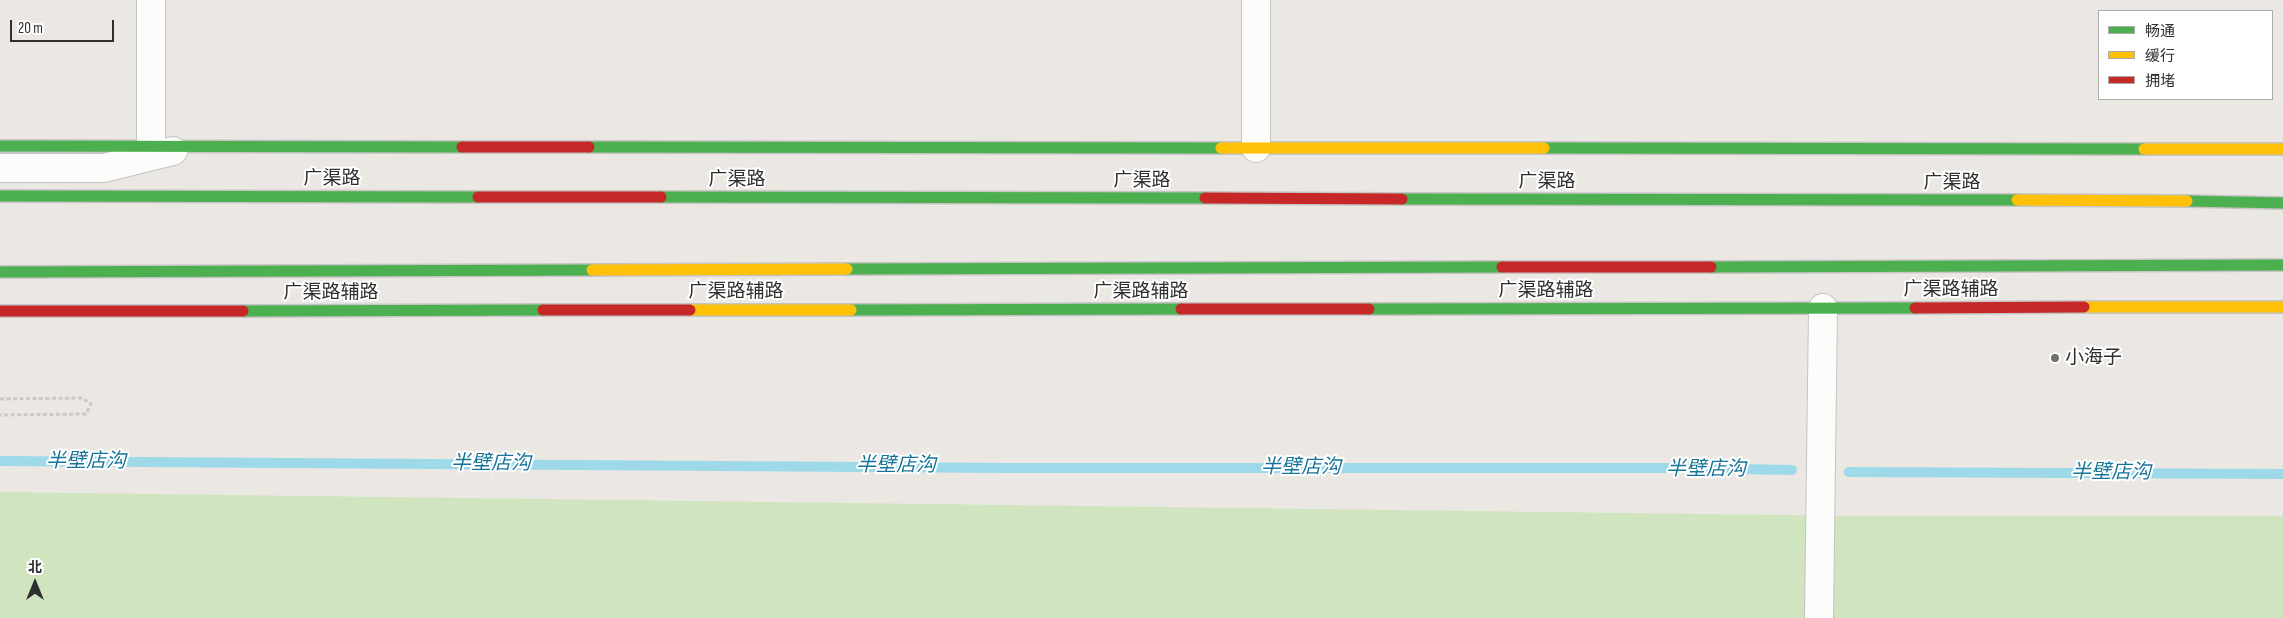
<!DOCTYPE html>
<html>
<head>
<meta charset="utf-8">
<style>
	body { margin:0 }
	#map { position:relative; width:2283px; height:618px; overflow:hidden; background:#ebe8e4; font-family:"Sofia Sans Condensed","Noto Sans SC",sans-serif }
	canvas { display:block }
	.legend { position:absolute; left:2098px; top:10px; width:175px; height:90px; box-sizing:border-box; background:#fff; border:1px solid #ababab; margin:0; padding:6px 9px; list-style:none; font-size:15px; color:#2e2e2e }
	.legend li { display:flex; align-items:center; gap:10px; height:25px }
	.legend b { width:25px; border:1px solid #ababab }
	.north { position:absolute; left:10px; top:558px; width:50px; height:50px; -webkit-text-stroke:4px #fff; paint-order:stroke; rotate:0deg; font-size:14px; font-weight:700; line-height:20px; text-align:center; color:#2e2e2e }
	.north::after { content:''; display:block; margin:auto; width:18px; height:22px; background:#2e2e2e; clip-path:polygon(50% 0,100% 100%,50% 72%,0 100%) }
	.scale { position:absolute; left:10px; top:20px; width:104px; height:22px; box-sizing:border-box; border:2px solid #2e2e2e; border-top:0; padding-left:6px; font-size:15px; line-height:18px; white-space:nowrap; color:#2e2e2e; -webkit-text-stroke:4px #fff; paint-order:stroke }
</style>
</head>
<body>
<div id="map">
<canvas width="2283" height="618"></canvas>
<ul class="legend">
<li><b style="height:6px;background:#4caf50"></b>畅通</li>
<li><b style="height:6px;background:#ffc107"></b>缓行</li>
<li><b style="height:6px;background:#c62828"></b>拥堵</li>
</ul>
<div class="north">北</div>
<div class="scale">20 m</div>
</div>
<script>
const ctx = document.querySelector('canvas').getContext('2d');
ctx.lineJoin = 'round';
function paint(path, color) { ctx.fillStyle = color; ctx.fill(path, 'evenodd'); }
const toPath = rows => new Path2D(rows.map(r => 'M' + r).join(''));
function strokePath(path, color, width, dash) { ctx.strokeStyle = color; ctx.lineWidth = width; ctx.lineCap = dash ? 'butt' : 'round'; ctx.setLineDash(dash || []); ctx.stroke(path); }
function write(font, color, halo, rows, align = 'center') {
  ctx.font = font + ' "Sofia Sans Condensed","Noto Sans SC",sans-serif'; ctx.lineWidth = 4; ctx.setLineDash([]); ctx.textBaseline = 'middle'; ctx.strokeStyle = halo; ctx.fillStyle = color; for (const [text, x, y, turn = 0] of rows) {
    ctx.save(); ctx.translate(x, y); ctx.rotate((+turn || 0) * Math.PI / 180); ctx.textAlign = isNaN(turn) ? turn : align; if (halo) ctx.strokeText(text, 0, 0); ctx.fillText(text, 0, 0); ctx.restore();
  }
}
const green = toPath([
	[0,492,1859,516,2283,516,2283,618,0,618]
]);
const stream = toPath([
	[0,461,1007,468,1685,468,1792,470],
	[1849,472,2283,474]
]);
const path = toPath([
	[0,399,82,398,91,404,86,414,0,415]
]);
const street = toPath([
	[151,0,151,146],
	[1256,148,1256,0],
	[0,168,104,168,173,151],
	[1819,618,1823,308]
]);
const fast = toPath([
	[0,146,462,147],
	[589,147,1221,148],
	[1544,148,2144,149],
	[0,196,478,197],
	[661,197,1205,198],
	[1402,199,2017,200],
	[2187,201,2283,203],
	[1711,267,2283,265],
	[847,269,1502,267],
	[0,272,592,270],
	[1369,309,1915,308],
	[851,310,1181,309],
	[243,311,543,310]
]);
const slow = toPath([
	[1221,148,1544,148],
	[2144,149,2283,149],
	[2017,200,2187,201],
	[592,270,847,269],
	[2084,307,2283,307],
	[690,310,851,310]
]);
const jam = toPath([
	[462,147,589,147],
	[478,197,661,197],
	[1205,198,1402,199],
	[1502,267,1711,267],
	[1915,308,2084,307],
	[1181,309,1369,309],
	[543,310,690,310],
	[0,311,243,311]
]);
const markers = [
	[2055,358,5,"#706f6e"]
];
const streetNames = [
	["广渠路",332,179],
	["广渠路",737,180],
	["广渠路",1142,181],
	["广渠路",1547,182],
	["广渠路",1952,183],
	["广渠路辅路",1951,290],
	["广渠路辅路",1546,291],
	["广渠路辅路",736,292],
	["广渠路辅路",1141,292],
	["广渠路辅路",331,293]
];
const poiNames = [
	["小海子",2065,358]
];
const waterNames = [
	["半壁店沟",86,462],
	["半壁店沟",491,464],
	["半壁店沟",896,466],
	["半壁店沟",1301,468],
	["半壁店沟",1706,470],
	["半壁店沟",2111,473]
];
paint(green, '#d1e4c0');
strokePath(stream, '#9dd9e8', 10);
strokePath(street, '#c5c4c4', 30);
strokePath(fast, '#c6c5c4', 14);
strokePath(slow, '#c6c5c4', 14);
strokePath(jam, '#c6c5c4', 14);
strokePath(path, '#c9c9c8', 3, [4, 2.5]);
strokePath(street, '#fcfcfb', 28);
strokePath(fast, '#4caf50', 11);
strokePath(slow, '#ffc107', 11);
strokePath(jam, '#c62828', 11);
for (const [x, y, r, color] of markers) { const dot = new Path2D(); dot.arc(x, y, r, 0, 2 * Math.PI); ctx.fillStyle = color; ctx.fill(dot); strokePath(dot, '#fff', 2); }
write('19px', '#2e2e2e', '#fff', streetNames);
write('19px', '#2e2e2e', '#fff', poiNames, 'left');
write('italic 20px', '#167499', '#fff', waterNames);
</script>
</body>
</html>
